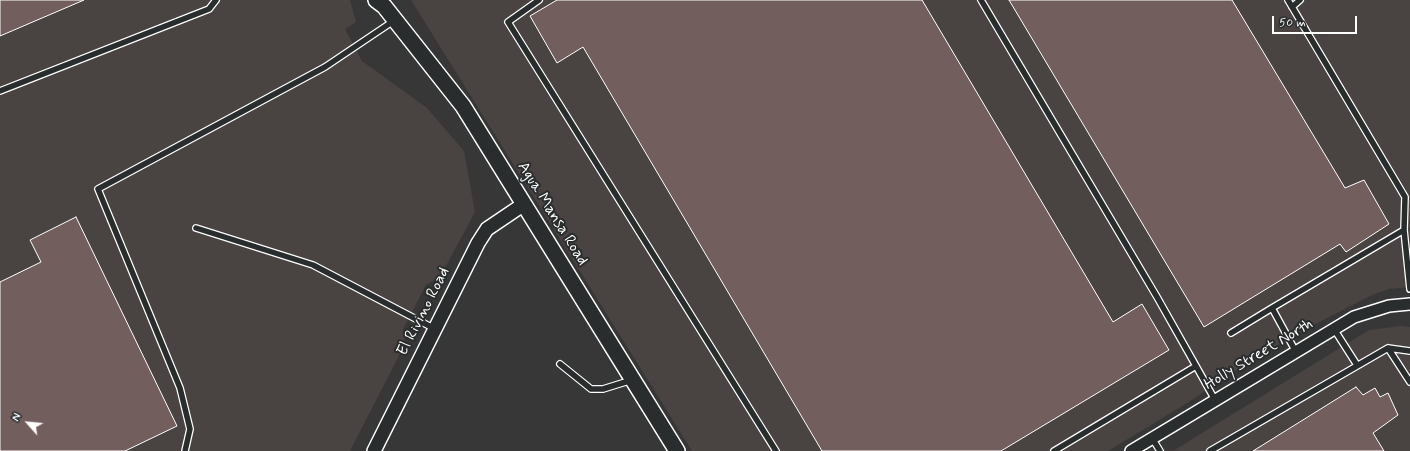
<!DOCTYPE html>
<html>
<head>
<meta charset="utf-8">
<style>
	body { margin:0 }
	#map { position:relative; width:1410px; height:451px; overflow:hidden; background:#383737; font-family:Mynerve,sans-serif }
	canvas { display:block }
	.north { position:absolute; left:8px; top:403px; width:40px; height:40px; -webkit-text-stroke:3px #2a2d2e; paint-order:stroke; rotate:297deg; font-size:11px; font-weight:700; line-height:16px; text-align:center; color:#fff }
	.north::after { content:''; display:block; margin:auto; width:14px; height:18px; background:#fff; clip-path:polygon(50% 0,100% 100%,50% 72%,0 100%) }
	.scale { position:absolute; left:1272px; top:16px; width:85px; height:18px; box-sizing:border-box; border:2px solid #fff; border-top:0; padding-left:5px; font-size:12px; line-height:14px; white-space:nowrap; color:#fff; -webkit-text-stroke:3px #2a2d2e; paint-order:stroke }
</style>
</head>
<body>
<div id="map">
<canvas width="1410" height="451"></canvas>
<div class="north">N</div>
<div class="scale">50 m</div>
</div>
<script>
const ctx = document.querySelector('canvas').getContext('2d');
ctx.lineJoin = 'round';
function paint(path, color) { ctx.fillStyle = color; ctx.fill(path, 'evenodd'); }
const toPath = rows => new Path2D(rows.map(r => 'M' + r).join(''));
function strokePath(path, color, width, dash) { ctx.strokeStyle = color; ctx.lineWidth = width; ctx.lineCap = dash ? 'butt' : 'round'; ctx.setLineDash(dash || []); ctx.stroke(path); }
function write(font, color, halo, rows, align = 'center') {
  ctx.font = font + ' Mynerve,sans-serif'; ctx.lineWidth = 4; ctx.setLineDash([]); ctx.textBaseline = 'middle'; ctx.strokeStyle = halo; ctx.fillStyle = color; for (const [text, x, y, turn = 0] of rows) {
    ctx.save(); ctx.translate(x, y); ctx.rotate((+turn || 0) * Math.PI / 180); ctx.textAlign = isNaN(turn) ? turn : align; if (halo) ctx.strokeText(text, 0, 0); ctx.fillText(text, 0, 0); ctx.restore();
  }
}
const built = toPath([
	[0,0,350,0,356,22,345,29,362,61,427,108,464,151,475,212,440,277,426,285,403,329,405,344,350,451,0,451],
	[411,0,1410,0,1410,287,1389,289,1372,295,1298,333,1225,377,1189,402,1108,451,692,451],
	[1402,326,1410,327,1410,451,1173,451,1369,330]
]);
const building = toPath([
	[0,0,84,0,0,36,0,0],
	[557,0,922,0,1113,322,1142,304,1169,350,1001,451,822,451,583,47,557,63,530,16,557,0],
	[1009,0,1232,0,1345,188,1364,180,1389,224,1346,252,1340,244,1204,327,1009,0],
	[76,217,177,426,125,451,0,451,0,282,41,262,30,240,76,217],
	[1356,387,1363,395,1375,388,1380,397,1388,393,1398,415,1373,433,1384,451,1253,451,1356,387]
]);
const service = toPath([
	[539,0,508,22,776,451],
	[981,0,1157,297,1196,366],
	[1288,0,1405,197,1404,230],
	[1292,7,1300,0],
	[0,91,209,9,216,0],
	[196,228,313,265,435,329],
	[1334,329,1357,365],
	[1231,333,1272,308],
	[1388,348,1410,382],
	[1296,352,1272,308,1404,230,1410,289],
	[560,364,591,389,603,389,632,380],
	[1152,438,1160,451],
	[185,451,190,429,180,388,98,189,325,67,395,20],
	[1054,451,1196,366,1215,400],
	[1210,451,1388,348,1410,351]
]);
const minor = toPath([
	[1131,451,1354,317,1389,306,1410,304]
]);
const tertiary = toPath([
	[374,451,478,243,487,229,524,204]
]);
const secondary = toPath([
	[376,0,384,6,463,106,677,451]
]);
const streetNames = [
	["Agua Mansa Road",552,214,58],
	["El Rivino Road",424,312,-63],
	["Holly Street North",1259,355,-31]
];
paint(built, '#494342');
paint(building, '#715e5d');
strokePath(building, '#fff', 1);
strokePath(service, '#fff', 8);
strokePath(minor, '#fff', 14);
strokePath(tertiary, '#fff', 16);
strokePath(secondary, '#fff', 18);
strokePath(service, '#2a2d2e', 5.5);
strokePath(minor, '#2a2d2e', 11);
strokePath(tertiary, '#2a2d2e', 13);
strokePath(secondary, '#2a2d2e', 15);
write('16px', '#fff', '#2a2d2e', streetNames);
</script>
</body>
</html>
